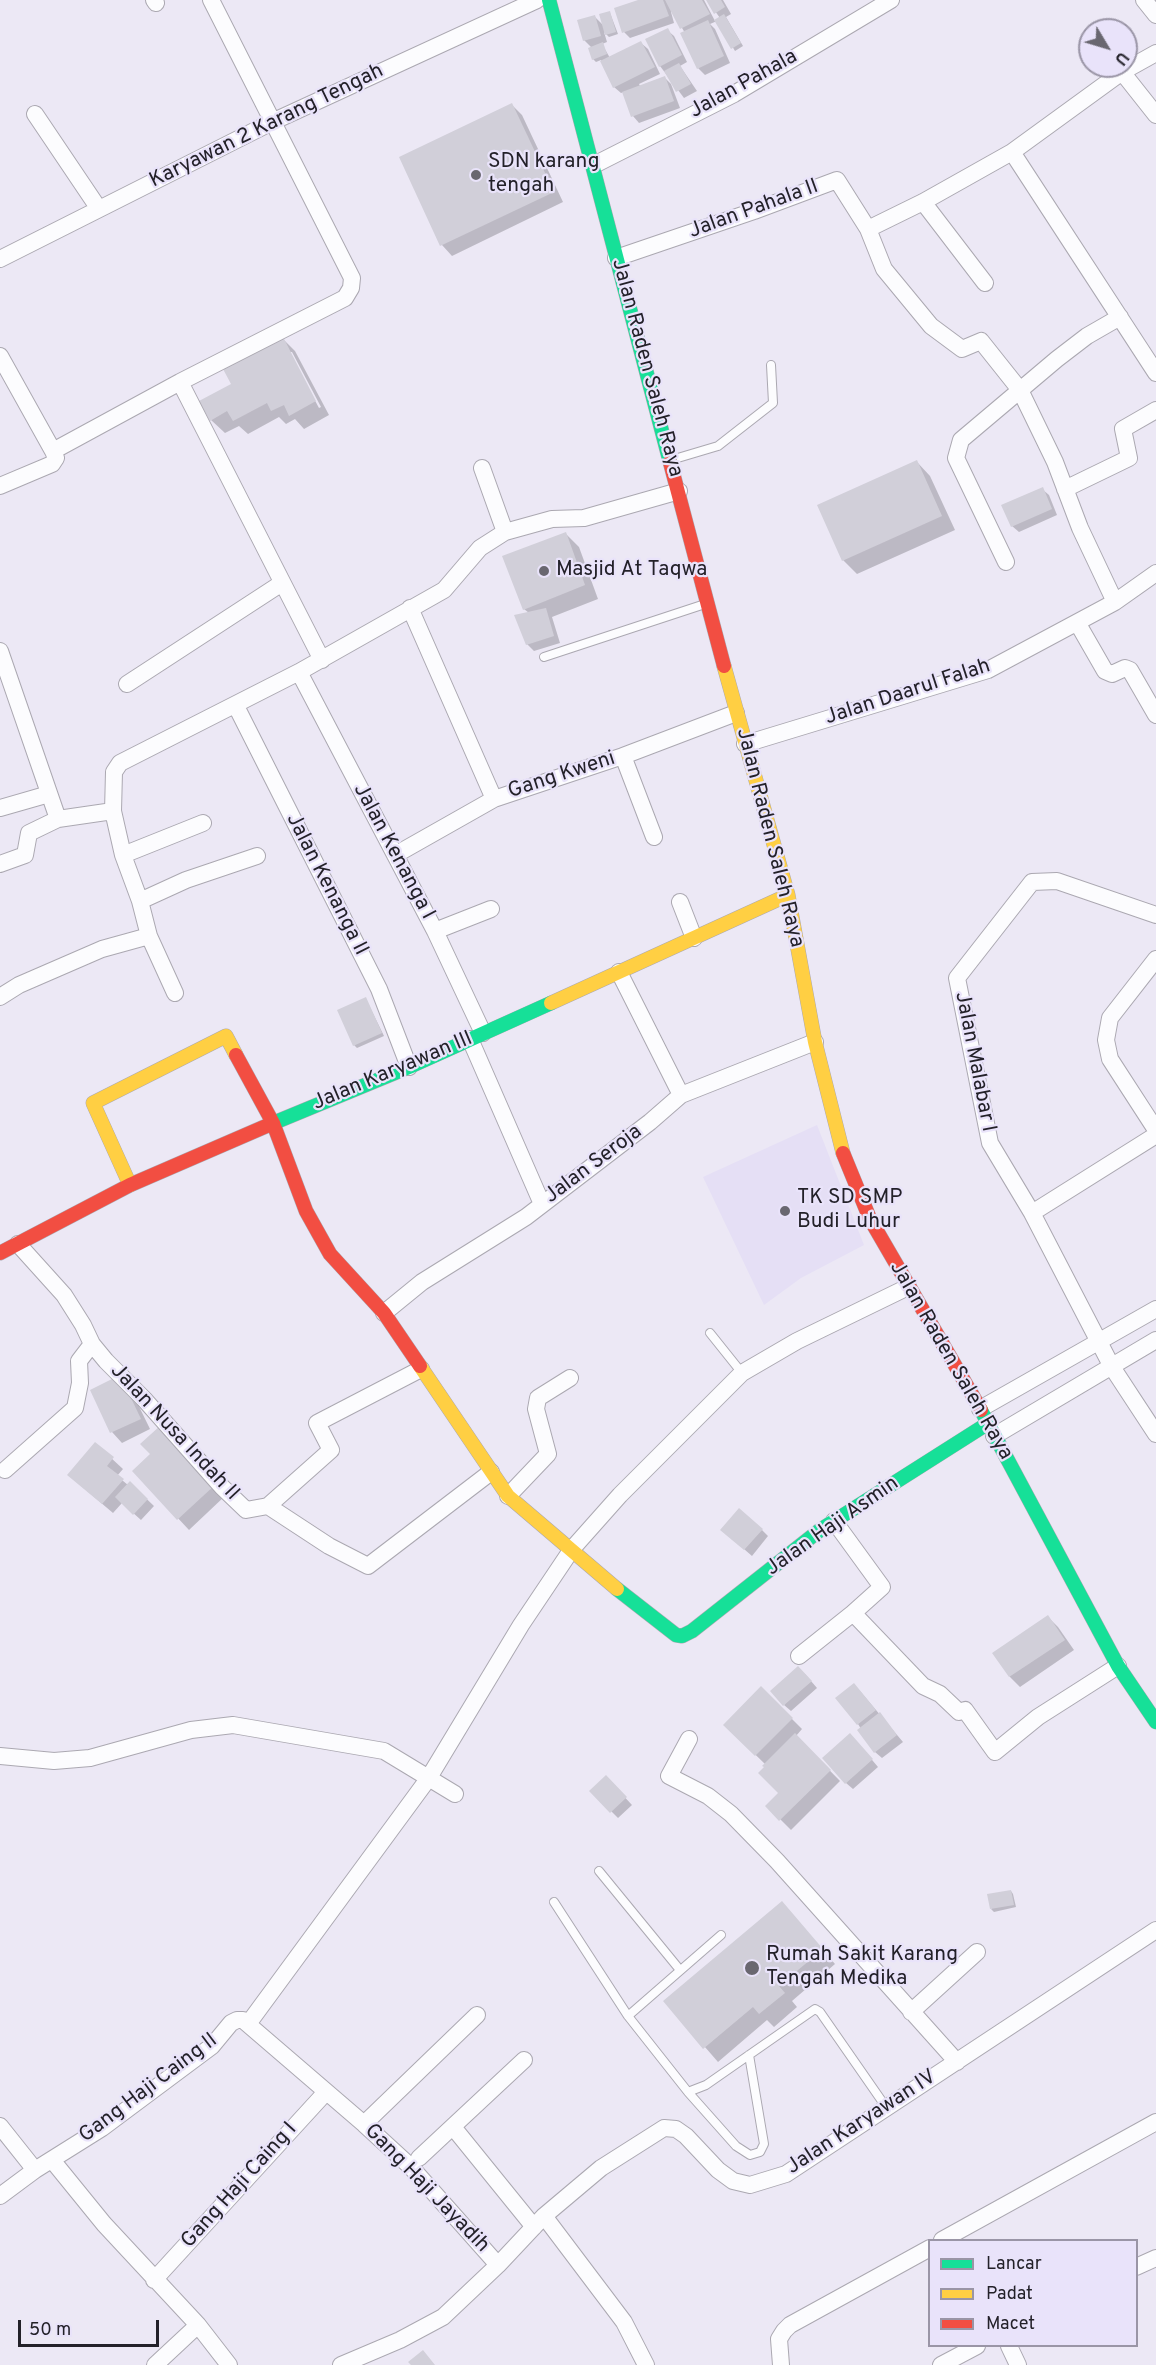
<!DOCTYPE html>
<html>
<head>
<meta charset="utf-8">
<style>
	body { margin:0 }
	#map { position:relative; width:1156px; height:2365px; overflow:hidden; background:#ece8f5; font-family:Overpass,sans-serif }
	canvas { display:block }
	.legend { position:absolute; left:928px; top:2239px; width:210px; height:108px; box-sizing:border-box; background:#e9e3fa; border:2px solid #9a95a6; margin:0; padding:8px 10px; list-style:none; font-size:18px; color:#232129 }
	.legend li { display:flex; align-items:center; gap:12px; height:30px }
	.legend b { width:30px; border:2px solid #9a95a6 }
	.north { position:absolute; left:1078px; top:18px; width:60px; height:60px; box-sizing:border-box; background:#e9e3fa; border:2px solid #9a95a6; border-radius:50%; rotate:128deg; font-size:16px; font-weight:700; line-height:24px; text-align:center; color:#232129 }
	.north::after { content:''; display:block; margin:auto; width:21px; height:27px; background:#696770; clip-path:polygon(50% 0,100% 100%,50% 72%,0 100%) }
	.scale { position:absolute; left:18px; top:2320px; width:141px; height:27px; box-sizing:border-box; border:3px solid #232129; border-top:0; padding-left:8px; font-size:18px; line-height:21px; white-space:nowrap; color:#232129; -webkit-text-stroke:4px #e9e3fa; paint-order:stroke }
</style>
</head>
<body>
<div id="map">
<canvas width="1156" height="2365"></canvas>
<ul class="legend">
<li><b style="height:8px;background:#16e098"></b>Lancar</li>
<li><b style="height:8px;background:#ffcf43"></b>Padat</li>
<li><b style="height:8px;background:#f24e42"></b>Macet</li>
</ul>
<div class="north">U</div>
<div class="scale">50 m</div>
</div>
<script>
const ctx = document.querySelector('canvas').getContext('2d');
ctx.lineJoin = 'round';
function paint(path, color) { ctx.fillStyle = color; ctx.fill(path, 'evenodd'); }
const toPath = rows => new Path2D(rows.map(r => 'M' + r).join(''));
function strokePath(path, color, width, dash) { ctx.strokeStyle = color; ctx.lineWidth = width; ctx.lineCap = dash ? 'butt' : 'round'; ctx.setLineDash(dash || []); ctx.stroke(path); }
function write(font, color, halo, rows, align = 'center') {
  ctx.font = font + ' Overpass,sans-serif'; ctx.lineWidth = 4.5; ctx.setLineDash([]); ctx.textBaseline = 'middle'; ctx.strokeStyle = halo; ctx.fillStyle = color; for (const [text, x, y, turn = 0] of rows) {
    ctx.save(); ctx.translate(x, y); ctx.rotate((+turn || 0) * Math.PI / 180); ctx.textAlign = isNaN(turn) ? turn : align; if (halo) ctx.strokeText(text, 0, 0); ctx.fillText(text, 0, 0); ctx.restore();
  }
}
const built = toPath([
	[817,1125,864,1245,801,1278,764,1305,703,1177]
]);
const shadow = toPath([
	[642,0,704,0,715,21,720,18,707,0,723,0,731,14,726,17,743,46,735,51,717,21,710,24,715,29,730,63,705,75,698,68,685,33,672,11,671,12,674,23,630,38,624,32],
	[610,13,618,34,609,37,604,32,607,42,602,44,610,58,641,43,648,49,660,74,639,84,640,86,664,77,671,84,680,108,639,123,633,116,624,92,621,93,614,87,601,60,596,62,593,59,592,48,584,40,595,17,604,26],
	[667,30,674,36,687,62,680,66,697,91,684,98,660,66],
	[512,105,522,115,563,202,452,256,442,245,401,158],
	[281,337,295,351,329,415,304,429,295,419,286,424,279,417,248,434,239,426,225,433,211,420],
	[289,352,292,352,321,407,319,408],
	[917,462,930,476,955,530,857,574,843,560],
	[1042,489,1049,495,1057,515,1019,532,1012,526],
	[565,533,579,547,598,599,552,617,560,643,534,651,527,644,529,613,524,609],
	[366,999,384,1036,357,1048,354,1045],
	[130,1388,150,1429,122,1443,112,1432,92,1391],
	[161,1427,225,1496,189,1530,134,1471,152,1454],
	[96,1444,123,1469,117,1476,128,1485,130,1483,154,1506,141,1520,122,1503,113,1513,80,1485],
	[762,1530,768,1536,752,1556,729,1536],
	[1048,1617,1058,1627,1074,1650,1020,1687,1010,1677,994,1653],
	[805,1674,817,1688,791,1711,784,1705],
	[761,1688,802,1729,796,1736,840,1781,791,1830,767,1806,781,1793,766,1765,725,1725],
	[860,1691,903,1742,882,1758,875,1752,858,1724],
	[857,1742,878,1767,853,1789,846,1783],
	[606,1777,632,1805,618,1818,591,1791],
	[1011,1891,1013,1894,1016,1907,994,1912,991,1909],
	[782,1903,835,1964,792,2001,797,2007,774,2027,767,2020,718,2062,665,2001]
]);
const building = toPath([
	[638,0,663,0,669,16,622,33,614,8],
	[665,0,702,0,710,14,680,29],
	[706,0,721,0,725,7,714,14],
	[610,11,616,32,605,35,599,14],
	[724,14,741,43,731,49,714,20],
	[595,15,601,36,583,41,577,20],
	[708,20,724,56,697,69,680,33],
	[668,28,682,55,659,67,645,39],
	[641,41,655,67,613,88,600,61],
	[603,42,607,54,592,60,588,48],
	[679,63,691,84,676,92,664,71],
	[665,76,674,101,631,117,622,92],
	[512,103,554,192,440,246,399,157],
	[282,335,316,401,289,416,284,405,271,411,267,403,233,421,227,411,210,421,199,401,231,384,223,369],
	[917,460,942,516,842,561,817,505],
	[1043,487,1052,509,1011,527,1001,505],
	[566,532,585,585,523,610,502,556],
	[546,608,554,636,526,645,514,615],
	[366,997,382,1033,353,1046,337,1010],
	[120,1375,141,1419,110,1433,90,1390],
	[161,1425,216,1484,177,1520,132,1471,150,1454,140,1444],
	[95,1442,114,1457,107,1466,124,1479,102,1504,67,1475],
	[130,1481,148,1499,133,1515,115,1497],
	[739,1508,763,1529,744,1550,720,1530],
	[1048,1615,1065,1640,1009,1677,992,1653],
	[798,1666,812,1681,783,1706,770,1691],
	[854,1683,876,1710,857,1725,835,1698],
	[761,1686,793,1718,755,1756,723,1725],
	[880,1712,897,1735,874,1753,857,1730],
	[795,1733,831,1770,779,1821,765,1806,778,1793,758,1773,764,1767,762,1766],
	[850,1733,873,1759,845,1784,822,1758],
	[606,1775,627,1797,610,1813,589,1791],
	[1011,1890,1014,1905,990,1909,987,1894],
	[782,1901,823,1949,779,1986,785,1993,759,2014,753,2007,703,2049,663,2001],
	[423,2350,435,2365,411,2365,408,2362]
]);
const lane = toPath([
	[671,460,718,446,773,403,771,365],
	[544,657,705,604],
	[710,1333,742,1373],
	[599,1871,680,1970],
	[554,1902,628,2016,688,2092,706,2085,815,2009,820,2012,886,2107],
	[628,2016,721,1935],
	[688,2092,736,2146,750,2155,760,2152,764,2144,749,2055]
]);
const street = toPath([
	[154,0,156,3],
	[1144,0,1156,15],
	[1122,72,1156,115],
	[35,114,99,209],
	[1012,152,1156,373],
	[594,165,734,94,891,0],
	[923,202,985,283],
	[868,229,923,202,1012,152,1122,72,1156,53],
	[616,258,754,211,837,180,868,229,884,269,931,326,962,349,981,341,1020,390,1055,462,1080,528,1115,602],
	[0,259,272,122,537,0],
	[0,356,53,451,180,382,345,298,351,288,352,278,211,0],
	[180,382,322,660],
	[482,468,505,532],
	[0,486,52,464,56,458,53,451],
	[1065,489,1129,458,1123,429,1156,410],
	[1006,562,956,458,961,440,1057,359,1087,336,1120,317],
	[410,608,494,799],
	[1078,624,1105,671,1112,674,1125,668,1130,670,1156,715],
	[0,651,58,819],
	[299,672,435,931,483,1033],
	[127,684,282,583],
	[236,706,379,989,409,1067],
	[745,744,988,670,1115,602,1156,573],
	[623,756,654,837],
	[0,808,49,794],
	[123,855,203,823],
	[395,855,494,799,623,756,736,713],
	[0,864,25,855,29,833,58,819,113,811],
	[140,901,186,880,257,856],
	[680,902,694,938],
	[1156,915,1057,881,1032,882,957,978,990,1143,1032,1213,1112,1367,1156,1434],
	[435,931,491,909],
	[1156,959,1110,1018,1106,1040,1110,1059,1156,1130],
	[619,972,681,1095],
	[175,993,149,936,140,901,123,855,113,811,114,772,120,763,299,672,444,590,480,548,505,532,552,519,584,518,679,491],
	[0,997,19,985,102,949,149,936],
	[470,1039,542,1204],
	[1032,1213,1156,1135],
	[18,1244,64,1295,83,1325,92,1344,106,1361,144,1399,222,1487,246,1510,268,1506,329,1546,368,1566,491,1472],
	[384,1313,422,1282,526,1217,650,1122,681,1095,815,1042],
	[980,1409,1156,1309],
	[994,1436,1156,1340],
	[5,1470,75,1408,80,1383,79,1361,92,1344],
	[508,1496,548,1454,536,1409,538,1398,570,1378],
	[268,1506,331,1450,317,1423,421,1369],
	[834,1521,882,1587,853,1613,923,1686,940,1694,959,1712,965,1710,995,1752,1038,1717,1118,1666],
	[799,1656,853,1613],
	[689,1739,669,1776,708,1796,731,1814,777,1861,957,2062],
	[0,1756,54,1761,90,1758,191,1730,233,1725,384,1751,455,1794],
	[911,2012,977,1952],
	[248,2024,428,1779,521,1625,572,1549,620,1495,742,1373,797,1341,908,1287],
	[364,2124,477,2015],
	[0,2126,35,2170],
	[453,2127,534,2227],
	[419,2158,524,2060],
	[52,2160,104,2224,198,2325,229,2365],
	[0,2196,35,2170,102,2128,212,2046,231,2023,237,2020,243,2020,364,2124,411,2167,498,2265],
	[544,2216,624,2322,646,2365],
	[942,2240,1156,2122],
	[1136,2267,1156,2258],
	[154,2280,326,2092],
	[1009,2346,1018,2365],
	[155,2365,198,2325],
	[341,2365,400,2340,443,2317,498,2265,544,2216,601,2168,664,2128,676,2129,686,2136,718,2170,733,2181,750,2185,786,2174,1156,1930],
	[781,2365,779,2339,784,2331,790,2325,930,2248],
	[941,2365,977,2346]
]);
const fast = toPath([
	[549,0,670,462],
	[271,1124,409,1067,551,1003],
	[981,1410,1118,1666,1156,1722],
	[617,1589,676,1635,682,1636,692,1631,820,1530,987,1424]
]);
const slow = toPath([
	[724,666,788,895,815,1042,843,1153],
	[551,1003,788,895],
	[130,1185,93,1103,226,1036,236,1055],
	[420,1366,508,1496,617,1589]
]);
const jam = toPath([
	[670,462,724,666],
	[236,1055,273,1123,306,1211,330,1254,384,1313,420,1366],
	[843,1153,870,1219,981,1410],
	[0,1253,130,1185,271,1124]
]);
const markers = [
	[476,175,6,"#696770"],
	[544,571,6,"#696770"],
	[785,1211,6,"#696770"],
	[752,1968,8,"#696770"]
];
const streetNames = [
	["Jalan Pahala",744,85,-29],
	["Karyawan 2 Karang Tengah",267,127,-26],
	["Jalan Pahala II",754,210,-20],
	["Jalan Raden Saleh Raya",646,368,75],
	["Jalan Daarul Falah",908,693,-18],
	["Gang Kweni",562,776,-18],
	["Jalan Raden Saleh Raya",769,838,76],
	["Jalan Kenanga I",393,852,62],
	["Jalan Kenanga II",326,885,63],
	["Jalan Malabar I",974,1062,79],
	["Jalan Karyawan III",393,1072,-23],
	["Jalan Seroja",594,1165,-37],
	["Jalan Raden Saleh Raya",950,1361,60],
	["Jalan Nusa Indah II",174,1433,47],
	["Jalan Haji Asmin",833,1527,-35],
	["Gang Haji Caing II",149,2089,-37],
	["Jalan Karyawan IV",862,2123,-33],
	["Gang Haji Caing I",240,2186,-48],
	["Gang Haji Jayadih",426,2189,46]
];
const poiNames = [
	["SDN karang",488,163],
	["tengah",488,187],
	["Masjid At Taqwa",556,571],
	["TK SD SMP",797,1199],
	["Budi Luhur",797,1223],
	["Rumah Sakit Karang",766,1956],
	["Tengah Medika",766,1980]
];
paint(built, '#e5dff5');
paint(shadow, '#0003');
paint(building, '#d1cfd9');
strokePath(lane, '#aba8b1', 10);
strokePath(street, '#aba8b1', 18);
strokePath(fast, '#aba8b1', 15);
strokePath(slow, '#aba8b1', 15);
strokePath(jam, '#aba8b1', 15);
strokePath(lane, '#fcfcfe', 8);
strokePath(street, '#fcfcfe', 16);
strokePath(fast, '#16e098', 14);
strokePath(slow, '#ffcf43', 14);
strokePath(jam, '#f24e42', 14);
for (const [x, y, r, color] of markers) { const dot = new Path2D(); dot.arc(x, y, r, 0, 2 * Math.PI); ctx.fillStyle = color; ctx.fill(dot); strokePath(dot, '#e9e3fa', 2); }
write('21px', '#232129', '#e9e3fa', streetNames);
write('21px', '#232129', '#e9e3fa', poiNames, 'left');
</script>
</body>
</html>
